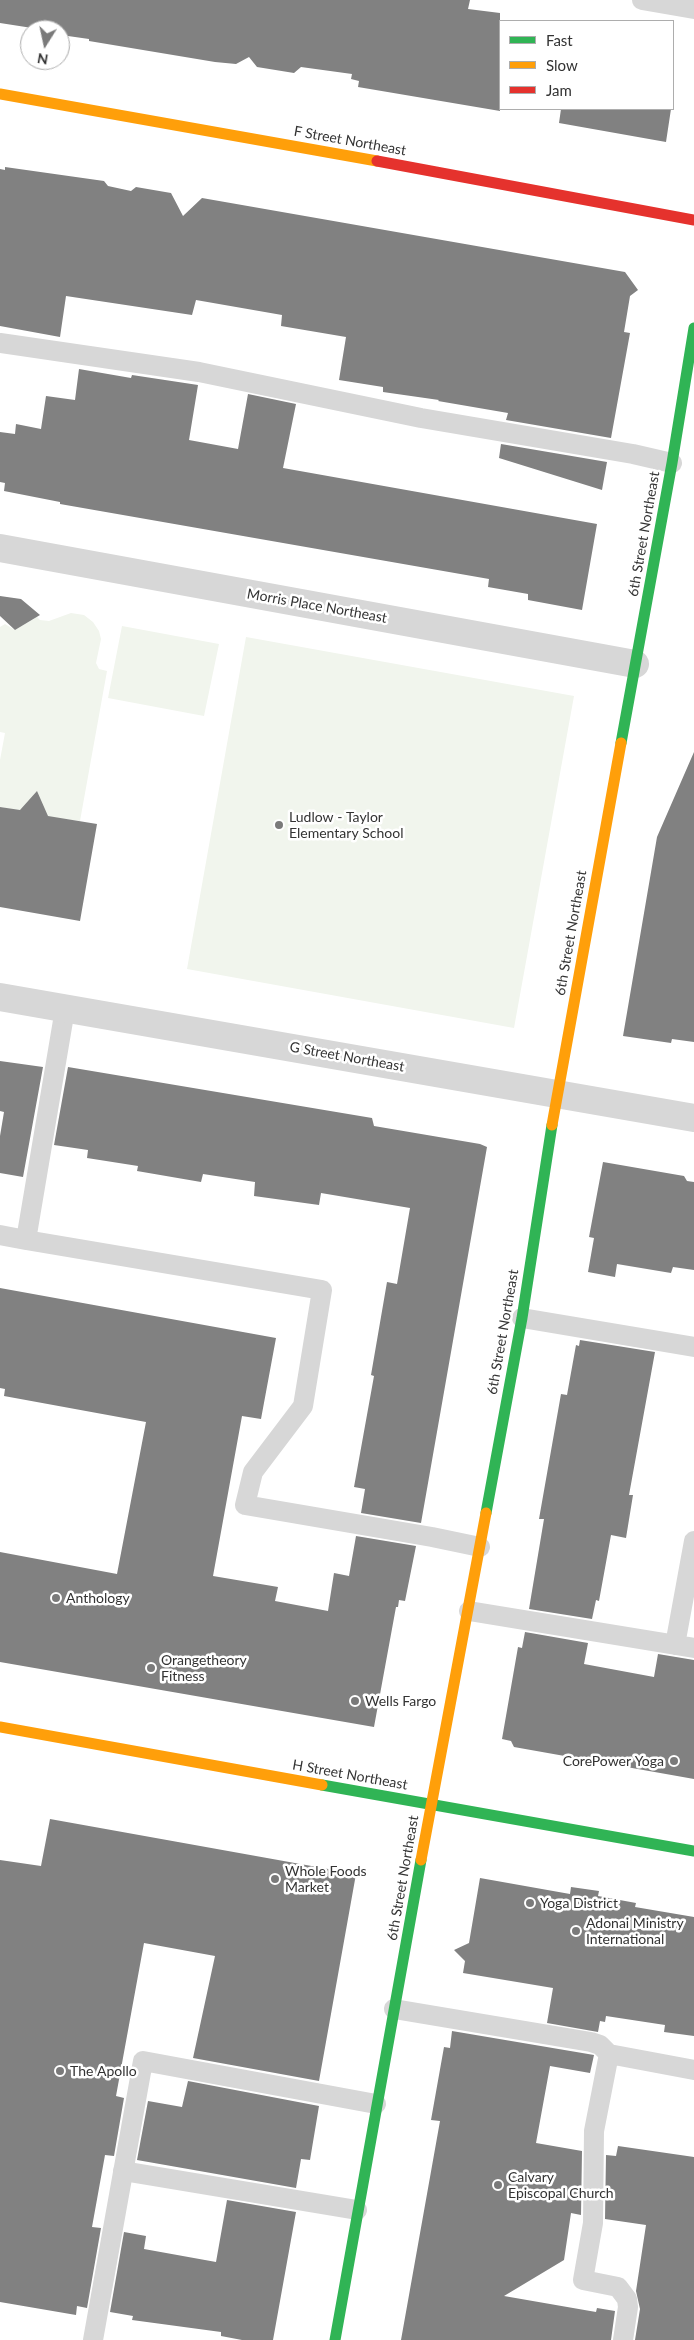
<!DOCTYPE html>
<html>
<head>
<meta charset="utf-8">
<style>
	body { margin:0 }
	#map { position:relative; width:694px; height:2340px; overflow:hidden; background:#fff; font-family:Lato,sans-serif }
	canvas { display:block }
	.legend { position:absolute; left:499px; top:20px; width:175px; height:90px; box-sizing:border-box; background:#fff; border:1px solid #adadad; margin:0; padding:6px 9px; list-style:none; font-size:15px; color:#333 }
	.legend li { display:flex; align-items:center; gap:10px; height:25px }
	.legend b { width:25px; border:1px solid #adadad }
	.north { position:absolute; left:20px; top:20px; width:50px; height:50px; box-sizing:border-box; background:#fff; border:1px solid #adadad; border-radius:50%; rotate:190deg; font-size:14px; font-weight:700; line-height:20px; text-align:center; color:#333 }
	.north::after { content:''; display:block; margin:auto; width:18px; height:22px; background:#7a7a7a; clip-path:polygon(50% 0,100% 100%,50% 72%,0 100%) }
</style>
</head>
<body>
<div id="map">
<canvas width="694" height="2340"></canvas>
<ul class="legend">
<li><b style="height:6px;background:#30b455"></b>Fast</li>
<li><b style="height:6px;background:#ff9f0a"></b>Slow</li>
<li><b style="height:6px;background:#e5322d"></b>Jam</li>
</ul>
<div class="north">N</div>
</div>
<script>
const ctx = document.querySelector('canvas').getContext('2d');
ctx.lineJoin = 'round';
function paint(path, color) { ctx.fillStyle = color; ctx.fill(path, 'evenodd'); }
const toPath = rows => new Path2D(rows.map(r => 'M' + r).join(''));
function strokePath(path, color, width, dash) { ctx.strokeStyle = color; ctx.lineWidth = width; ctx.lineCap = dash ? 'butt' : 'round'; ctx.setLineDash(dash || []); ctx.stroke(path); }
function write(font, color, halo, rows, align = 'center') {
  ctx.font = font + ' Lato,sans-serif'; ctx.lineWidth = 5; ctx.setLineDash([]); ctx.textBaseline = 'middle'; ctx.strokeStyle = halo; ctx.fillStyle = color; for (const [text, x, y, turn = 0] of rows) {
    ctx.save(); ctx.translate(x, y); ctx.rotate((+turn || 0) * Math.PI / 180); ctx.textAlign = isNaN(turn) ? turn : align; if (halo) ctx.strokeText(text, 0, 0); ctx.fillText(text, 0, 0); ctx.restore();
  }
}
const green = toPath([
	[71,613,84,615,93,622,99,631,101,639,96,663,99,669,107,671,80,821,45,817,45,810,39,801,22,811,0,807,0,760,5,733,0,732,0,627,5,624,15,630,37,617,40,620,49,621],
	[122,626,219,644,204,716,108,698],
	[246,637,574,696,514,1028,187,969]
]);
const building = toPath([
	[0,0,470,0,468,9,500,13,500,111,358,87,359,81,351,79,352,74,301,67,294,73,257,67,249,57,236,64,215,62,89,41,89,39,61,35,60,30,45,30,0,23],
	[561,109,671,109,666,142,559,123],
	[5,167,104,181,108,186,131,191,136,187,171,193,183,216,202,198,625,272,638,290,630,296,624,332,630,333,611,438,506,420,508,413,438,401,439,400,383,392,383,387,339,380,346,337,281,326,282,315,196,300,192,315,66,296,60,337,0,326,0,169,5,170],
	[79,369,131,378,132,375,198,385,189,440,238,449,248,394,296,404,283,468,597,524,582,610,528,600,528,594,488,587,489,579,60,504,60,502,4,491,5,483,0,482,0,432,15,434,16,424,41,429,46,396,75,400],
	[501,444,607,462,602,490,499,458],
	[0,596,21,599,40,615,15,630,0,616],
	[694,752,694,1042,672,1039,671,1043,623,1036,657,837],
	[37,791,48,816,97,824,80,921,0,907,0,807,20,810],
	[0,1061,43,1067,23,1177,0,1173,0,1136,4,1112,0,1111],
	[68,1067,372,1118,374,1126,480,1144,487,1147,421,1523,361,1513,365,1489,354,1487,374,1376,371,1375,387,1282,397,1284,410,1208,321,1193,319,1205,254,1196,255,1182,203,1174,201,1182,137,1171,138,1166,87,1158,88,1150,54,1145],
	[603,1162,684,1176,687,1181,694,1182,694,1270,673,1267,671,1273,617,1264,615,1277,588,1272,594,1238,589,1237],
	[0,1288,276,1338,261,1419,242,1416,213,1576,278,1587,275,1601,328,1611,334,1573,349,1576,356,1536,416,1546,405,1601,399,1600,398,1607,396,1607,374,1727,0,1662,0,1552,117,1574,146,1422,4,1396,5,1389,0,1388],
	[580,1340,655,1352,629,1495,633,1495,626,1538,611,1535,599,1601,596,1600,592,1619,529,1609,544,1519,539,1519,561,1394,567,1395,576,1345,579,1346],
	[525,1632,588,1643,584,1664,654,1677,658,1654,694,1660,694,1779,514,1747,511,1741,502,1739,518,1647,522,1648],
	[50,1819,356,1874,319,2081,193,2058,215,1956,144,1943,116,2096,124,2098,114,2156,105,2155,92,2227,101,2228,87,2308,77,2306,76,2315,0,2302,0,1860,41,1866],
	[480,1878,570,1894,571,1887,599,1891,598,1896,636,1903,635,1907,694,1917,694,2036,664,2032,665,2025,606,2016,605,2022,600,2021,598,2032,547,2023,553,1988,463,1973,465,1961,454,1950,469,1943],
	[452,2031,594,2055,590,2073,550,2066,536,2143,582,2151,581,2215,571,2213,564,2260,504,2296,596,2312,597,2308,615,2311,611,2340,401,2340,440,2121,431,2120,444,2047,450,2048],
	[188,2081,319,2106,310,2160,301,2159,296,2188,137,2160,148,2101,182,2107],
	[618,2146,694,2157,694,2340,635,2340,640,2309,636,2291,646,2225,605,2219,606,2155,616,2156],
	[227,2200,296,2212,273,2340,242,2340,221,2336,221,2332,132,2320,133,2316,110,2312,124,2232,146,2236,144,2249,216,2262]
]);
const lane = toPath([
	[642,0,694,9],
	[0,343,199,372,421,418,633,454,672,463],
	[0,1235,26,1240,65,1009],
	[26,1240,322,1290,303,1406,253,1472,245,1505,432,1537,480,1547],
	[522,1318,694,1347],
	[469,1611,694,1648],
	[675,1645,694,1541],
	[394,2009,591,2042,600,2045,609,2054,694,2070],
	[609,2054,594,2131,593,2223,583,2280,618,2287,627,2299,628,2307,623,2340],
	[123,2171,357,2210],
	[93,2340,143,2061,376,2104]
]);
const street = toPath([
	[0,548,635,664],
	[0,997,694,1118]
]);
const fast = toPath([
	[621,743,672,463,694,328],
	[486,1513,522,1318,552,1125],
	[322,1785,694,1851],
	[335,2340,421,1860]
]);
const slow = toPath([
	[0,94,377,161],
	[552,1125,621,743],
	[0,1727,322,1785],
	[421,1860,486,1513]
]);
const jam = toPath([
	[377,161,694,220]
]);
const markers = [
	[279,825,5,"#7a7a7a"],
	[56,1598,5,"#7a7a7a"],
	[151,1668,5,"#7a7a7a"],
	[355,1701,5,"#7a7a7a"],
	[674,1761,5,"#7a7a7a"],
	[275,1879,5,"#7a7a7a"],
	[530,1903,5,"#7a7a7a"],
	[576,1931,5,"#7a7a7a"],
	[60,2071,5,"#7a7a7a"],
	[498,2185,5,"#7a7a7a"]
];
const streetNames = [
	["F Street Northeast",350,141,10],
	["6th Street Northeast",644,534,-80],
	["Morris Place Northeast",317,606,10],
	["6th Street Northeast",571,933,-80],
	["G Street Northeast",347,1057,10],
	["6th Street Northeast",503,1332,-80],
	["H Street Northeast",350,1775,10],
	["6th Street Northeast",403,1878,-80]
];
const poiNames = [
	["Ludlow - Taylor",289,817],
	["Elementary School",289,833],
	["Anthology",66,1598],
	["Orangetheory",161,1660],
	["Fitness",161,1676],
	["Wells Fargo",365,1701],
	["CorePower Yoga",664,1761,"right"],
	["Whole Foods",285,1871],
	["Market",285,1887],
	["Yoga District",540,1903],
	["Adonai Ministry",586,1923],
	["International",586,1939],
	["The Apollo",70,2071],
	["Calvary",508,2177],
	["Episcopal Church",508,2193]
];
paint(green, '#f1f5ed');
paint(building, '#818181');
strokePath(lane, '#d7d7d7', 20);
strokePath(street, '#d7d7d7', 28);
strokePath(fast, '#30b455', 11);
strokePath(slow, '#ff9f0a', 11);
strokePath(jam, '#e5322d', 11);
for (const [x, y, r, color] of markers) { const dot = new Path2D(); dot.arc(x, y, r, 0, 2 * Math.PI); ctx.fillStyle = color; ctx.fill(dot); strokePath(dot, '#fff', 2); }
write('14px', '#333', '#fff', streetNames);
write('14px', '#333', '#fff', poiNames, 'left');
</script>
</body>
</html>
